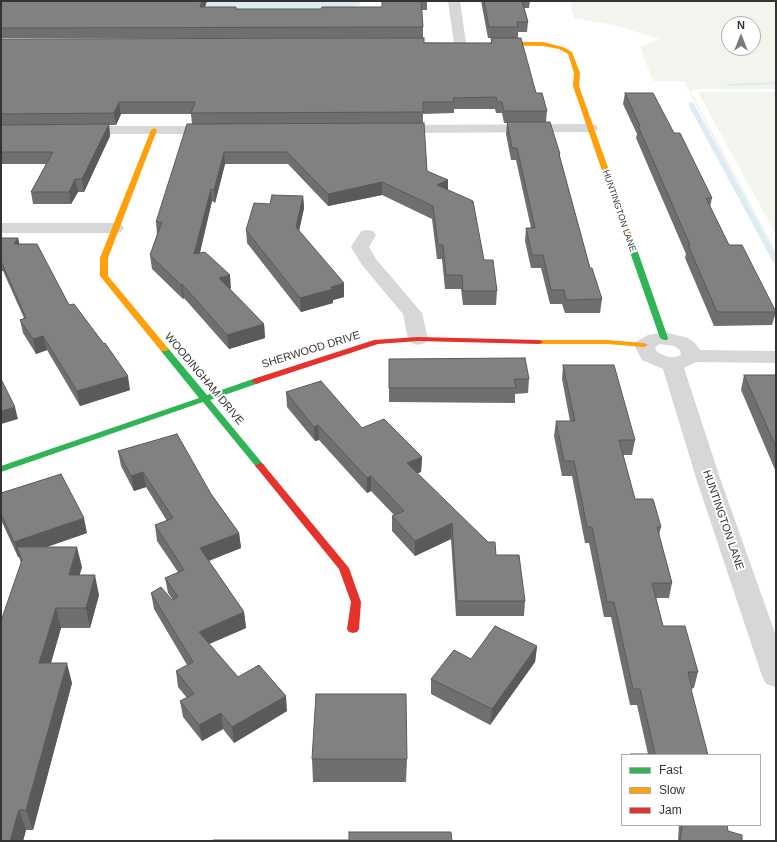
<!DOCTYPE html>
<html>
<head>
<meta charset="utf-8">
<style>
	body { margin:0 }
	#map { position:relative; width:777px; height:842px; overflow:hidden; background:#fff; font-family:Helvetica,sans-serif }
	canvas { display:block }
	.frame { position:absolute; inset:0; border:2px solid #333; pointer-events:none }
	.legend { position:absolute; left:621px; top:754px; width:140px; height:72px; box-sizing:border-box; background:#fff; border:1px solid #adadad; margin:0; padding:5px 7px; list-style:none; font-size:12px; color:#333 }
	.legend li { display:flex; align-items:center; gap:8px; height:20px }
	.legend b { width:20px; border:1px solid #adadad }
	.north { position:absolute; left:721px; top:16px; width:40px; height:40px; box-sizing:border-box; background:#fff; border:1px solid #adadad; border-radius:50%; rotate:0deg; font-size:11px; font-weight:700; line-height:16px; text-align:center; color:#333 }
	.north::after { content:''; display:block; margin:auto; width:14px; height:18px; background:#7a7a7a; clip-path:polygon(50% 0,100% 100%,50% 72%,0 100%) }
</style>
</head>
<body>
<div id="map">
<canvas width="777" height="842"></canvas>
<div class="frame"></div>
<ul class="legend">
<li><b style="height:5px;background:#30b455"></b>Fast</li>
<li><b style="height:5px;background:#ff9f0a"></b>Slow</li>
<li><b style="height:5px;background:#e5322d"></b>Jam</li>
</ul>
<div class="north">N</div>
</div>
<script>
const ctx = document.querySelector('canvas').getContext('2d');
ctx.lineJoin = 'round';
function paint(path, color) { ctx.fillStyle = color; ctx.fill(path, 'evenodd'); }
const toPath = rows => new Path2D(rows.map(r => 'M' + r).join(''));
function strokePath(path, color, width, dash) { ctx.strokeStyle = color; ctx.lineWidth = width; ctx.lineCap = dash ? 'butt' : 'round'; ctx.setLineDash(dash || []); ctx.stroke(path); }
function write(font, color, halo, rows, align = 'center') {
  ctx.font = font + ' Helvetica,sans-serif'; ctx.lineWidth = 4; ctx.setLineDash([]); ctx.textBaseline = 'middle'; ctx.strokeStyle = halo; ctx.fillStyle = color; for (const [text, x, y, turn = 0] of rows) {
    ctx.save(); ctx.translate(x, y); ctx.rotate((+turn || 0) * Math.PI / 180); ctx.textAlign = isNaN(turn) ? turn : align; if (halo) ctx.strokeText(text, 0, 0); ctx.fillText(text, 0, 0); ctx.restore();
  }
}
const green = toPath([
	[570,1,776,1,776,89,696,89,692,90,691,92,776,251,776,263,684,81,653,81,640,47,659,39,618,26,574,18],
	[729,24,753,24,753,48,729,48],
	[698,92,776,92,776,235]
]);
const water = toPath([
	[23,1,361,1,360,5,352,9,8,10]
]);
const stream = toPath([
	[776,82,776,84,729,86,727,85,729,84,776,82],
	[691,102,694,104,776,256,776,264,773,262,688,104,691,102]
]);
const street = toPath([
	[448,1,460,1,466,43,464,46,460,47,456,46,454,43,448,1],
	[591,124,596,125,598,128,596,131,591,132,394,133,389,132,387,129,389,126,394,125,591,124],
	[80,126,216,126,221,127,223,130,221,133,216,134,80,134,75,133,73,130,75,127,80,126],
	[1,223,115,223,121,224,124,228,121,232,115,233,1,233,1,223],
	[367,230,373,231,376,235,369,247,376,259,422,313,428,339,425,343,418,345,411,343,408,339,403,314,362,265,351,247,361,231,367,230],
	[664,332,688,338,694,342,700,350,776,351,776,363,696,362,684,368,720,478,776,636,776,687,766,684,762,676,696,478,663,369,642,360,634,345,637,341,648,335,664,332],
	[660,344,674,346,680,350,681,355,676,357,668,357,657,352,655,347,660,344]
]);
const fast = toPath([
	[626,236,629,236,633,238,668,338,667,340,664,340,660,338,625,238,626,236],
	[161,347,167,347,207,395,253,379,259,379,260,381,259,383,210,400,263,464,265,466,263,468,257,468,203,402,1,472,1,466,199,398,161,351,160,349,161,347]
]);
const slow = toPath([
	[490,42,543,42,563,47,572,52,580,73,579,86,633,238,632,240,629,240,625,238,573,86,574,73,568,54,559,49,543,46,492,45,489,43,490,42],
	[154,128,157,130,108,258,108,276,167,347,168,349,167,351,161,351,100,276,100,258,151,130,154,128],
	[536,340,607,340,644,343,648,345,644,347,607,344,536,344,535,342,536,340]
]);
const jam = toPath([
	[418,337,539,340,543,342,539,344,418,341,378,344,259,383,256,384,252,381,253,379,374,340,418,337],
	[260,463,263,464,349,568,361,602,359,629,357,632,353,633,349,632,347,629,351,602,339,569,257,468,255,466,260,463]
]);
const wall = toPath([
	[1,1,207,1,205,7,236,9,321,9,382,7,382,1,427,1,427,10,422,10,423,27,423,38,1,38],
	[481,1,530,1,529,8,524,8,528,22,527,32,518,32,518,38,488,38],
	[491,38,536,93,547,111,546,122,560,154,560,158,590,268,602,299,600,313,565,313,562,304,550,304,541,268,531,268,525,241,526,228,531,228,516,160,511,160,506,134,507,123,504,123,502,113,496,113,495,109,454,109,454,113,423,114,423,123,427,171,448,180,448,190,484,260,497,291,496,305,463,305,461,289,445,289,442,259,437,259,432,219,382,195,328,206,288,164,225,164,215,203,212,201,200,253,231,288,230,289,264,324,265,338,229,349,184,298,183,299,152,269,150,255,157,234,156,222,192,124,191,114,121,114,116,125,109,125,110,136,84,192,78,192,71,204,33,204,31,192,46,164,1,164,1,39,491,43],
	[625,93,674,133,712,198,710,207,729,245,776,312,772,325,714,326,685,258,686,254,636,138,637,134,623,104],
	[303,196,304,208,299,231,344,297,333,300,333,303,301,312,247,243,246,230,270,204],
	[1,238,18,238,19,244,69,305,130,390,80,406,47,350,36,354,23,333,20,320,24,318,3,271,1,271],
	[389,359,529,379,528,393,515,394,515,403,389,402],
	[563,365,635,440,632,455,623,455,635,499,661,527,659,535,672,583,669,598,656,598,663,626,698,672,694,688,692,688,691,692,708,755,630,755,630,754,648,754,637,705,630,705,611,617,604,617,589,543,585,543,572,476,562,476,554,436,556,421,570,421,562,379],
	[744,375,776,375,776,472,741,390],
	[286,392,362,428,422,457,421,472,417,473,496,555,525,601,524,616,456,616,451,539,415,556,392,531,392,516,394,515,371,491,367,493,319,440,315,441,287,407],
	[118,451,211,494,239,533,241,548,209,561,244,612,246,628,209,644,238,677,287,711,234,743,223,729,202,741,183,717,180,701,187,698,178,687,176,671,187,665,154,609,151,593,173,600,168,593,165,578,178,572,157,541,155,525,167,521,146,487,134,491,121,466],
	[1,493,87,533,46,547,82,567,79,575,99,595,90,628,61,628,51,663,72,683,33,830,26,830,23,841,1,841,21,563,19,557,18,557,1,520],
	[537,646,535,662,490,725,431,694,431,679,471,659],
	[312,759,407,759,406,782,313,782],
	[679,825,727,825,728,831,742,841,678,841]
]);
const shadedWall = toPath([
	[202,1,207,1,201,17,200,7],
	[119,102,121,114,116,125,114,113],
	[109,124,110,136,84,192,82,179],
	[224,152,225,164,215,203,214,190],
	[75,179,78,192,71,204,69,192],
	[448,180,448,193,437,185],
	[382,182,382,195,328,206,328,194],
	[211,189,212,201,196,268,194,254],
	[303,196,304,208,297,240,296,227],
	[18,238,21,251,14,244],
	[230,275,231,288,221,292,219,278],
	[344,283,344,297,333,300,333,303,301,312,300,298,331,287],
	[182,284,184,298,183,299,181,285],
	[264,324,265,338,229,349,227,335],
	[43,336,47,350,36,354,33,339],
	[128,376,130,390,80,406,77,391],
	[15,407,18,419,1,424,1,411],
	[318,425,319,440,315,441,314,427],
	[422,457,421,472,406,478,407,463],
	[143,472,146,487,134,491,131,476],
	[371,476,371,491,367,493,367,478],
	[84,518,87,533,21,556,17,547,19,557,18,557,14,542],
	[452,523,451,539,415,556,415,541],
	[239,533,241,548,202,563,200,548],
	[77,547,82,567,74,595,69,575],
	[95,575,99,595,90,628,86,608],
	[56,608,61,628,45,683,39,663],
	[244,612,246,628,202,647,199,632],
	[537,646,535,662,490,725,492,709],
	[67,663,72,683,33,830,26,810],
	[286,696,287,711,234,743,232,727],
	[221,713,223,729,202,741,199,725],
	[19,810,26,830,23,841,10,841]
]);
const building = toPath([
	[1,1,202,1,200,7,236,7,236,9,321,9,322,7,382,7,382,1,421,1,423,27,1,28,1,1],
	[484,1,522,1,528,22,517,22,518,27,489,27,484,1],
	[424,38,424,43,492,43,491,38,521,38,536,93,542,93,547,111,504,111,502,102,497,102,496,97,453,98,454,102,423,102,423,112,191,113,195,102,119,102,114,113,1,114,1,39,424,38],
	[625,93,653,93,674,133,680,133,712,198,706,198,729,245,742,245,776,312,717,312,688,245,690,245,638,126,640,126,625,93],
	[507,122,550,122,560,154,559,154,590,268,592,268,602,299,566,300,564,290,551,290,543,255,532,255,526,228,535,228,517,148,512,148,507,122],
	[424,123,427,171,448,180,437,185,473,201,484,260,493,260,497,291,463,291,462,275,446,275,443,245,438,245,433,206,382,182,328,194,287,152,224,152,214,190,211,189,194,254,205,252,230,275,219,278,264,324,227,335,182,284,181,285,150,255,162,222,156,222,187,124,424,123],
	[109,124,82,179,75,179,69,192,31,192,53,152,1,152,1,125,109,124],
	[272,195,303,196,296,227,344,283,331,287,333,289,300,298,246,230,254,203,270,204,272,195],
	[1,238,18,238,14,244,37,244,69,305,74,304,104,344,105,343,128,376,77,391,43,336,33,339,20,320,26,318,1,261,1,238],
	[525,358,529,379,514,379,516,388,389,388,389,359,525,358],
	[563,365,614,365,635,440,619,440,635,499,653,499,661,527,657,527,672,583,652,583,663,626,685,626,698,672,688,672,692,689,691,689,708,755,630,755,630,754,655,754,640,689,633,689,614,602,607,602,592,527,587,527,574,461,564,461,556,421,575,421,563,365],
	[744,375,776,375,776,447,744,375],
	[1,379,15,407,1,411,1,379],
	[321,381,362,428,384,419,422,457,407,463,488,542,495,542,496,555,519,555,525,601,457,601,452,523,415,541,392,516,404,511,371,476,367,478,318,425,314,427,286,392,321,381],
	[177,434,211,494,239,533,200,548,244,612,199,632,238,677,259,665,286,696,232,727,221,713,199,725,180,701,194,694,176,671,193,662,151,593,161,587,172,600,178,597,165,578,184,570,155,525,173,518,143,472,131,476,118,451,177,434],
	[61,474,84,518,14,542,1,514,1,493,61,474],
	[17,547,77,547,69,575,95,575,86,608,56,608,39,663,67,663,26,810,19,810,10,841,1,841,1,621,22,560,17,547],
	[495,626,537,646,492,709,431,679,454,650,471,659,495,626],
	[316,694,406,694,407,759,312,759,316,694],
	[682,825,727,825,728,831,742,835,742,841,680,841,682,825],
	[349,832,451,832,452,841,213,841,213,840,349,840,349,832]
]);
const farStreetnames = [
	["HUNTINGTON LANE",619,211,71]
];
const streetNames = [
	["SHERWOOD DRIVE",311,350,-17],
	["WOODINGHAM DRIVE",204,379,50],
	["HUNTINGTON LANE",723,520,71]
];
paint(green, '#f1f5ed');
paint(water, '#ddebf3');
paint(stream, '#ddebf3');
paint(street, '#d7d7d7');
paint(fast, '#30b455');
paint(slow, '#ff9f0a');
paint(jam, '#e5322d');
paint(wall, '#6f6f6f');
paint(shadedWall, '#5a5a5a');
paint(building, '#818181');
strokePath(building, '#5a5a5a', 1);
write('9px', '#333', '#fff', farStreetnames);
write('11px', '#333', '#fff', streetNames);
</script>
</body>
</html>
